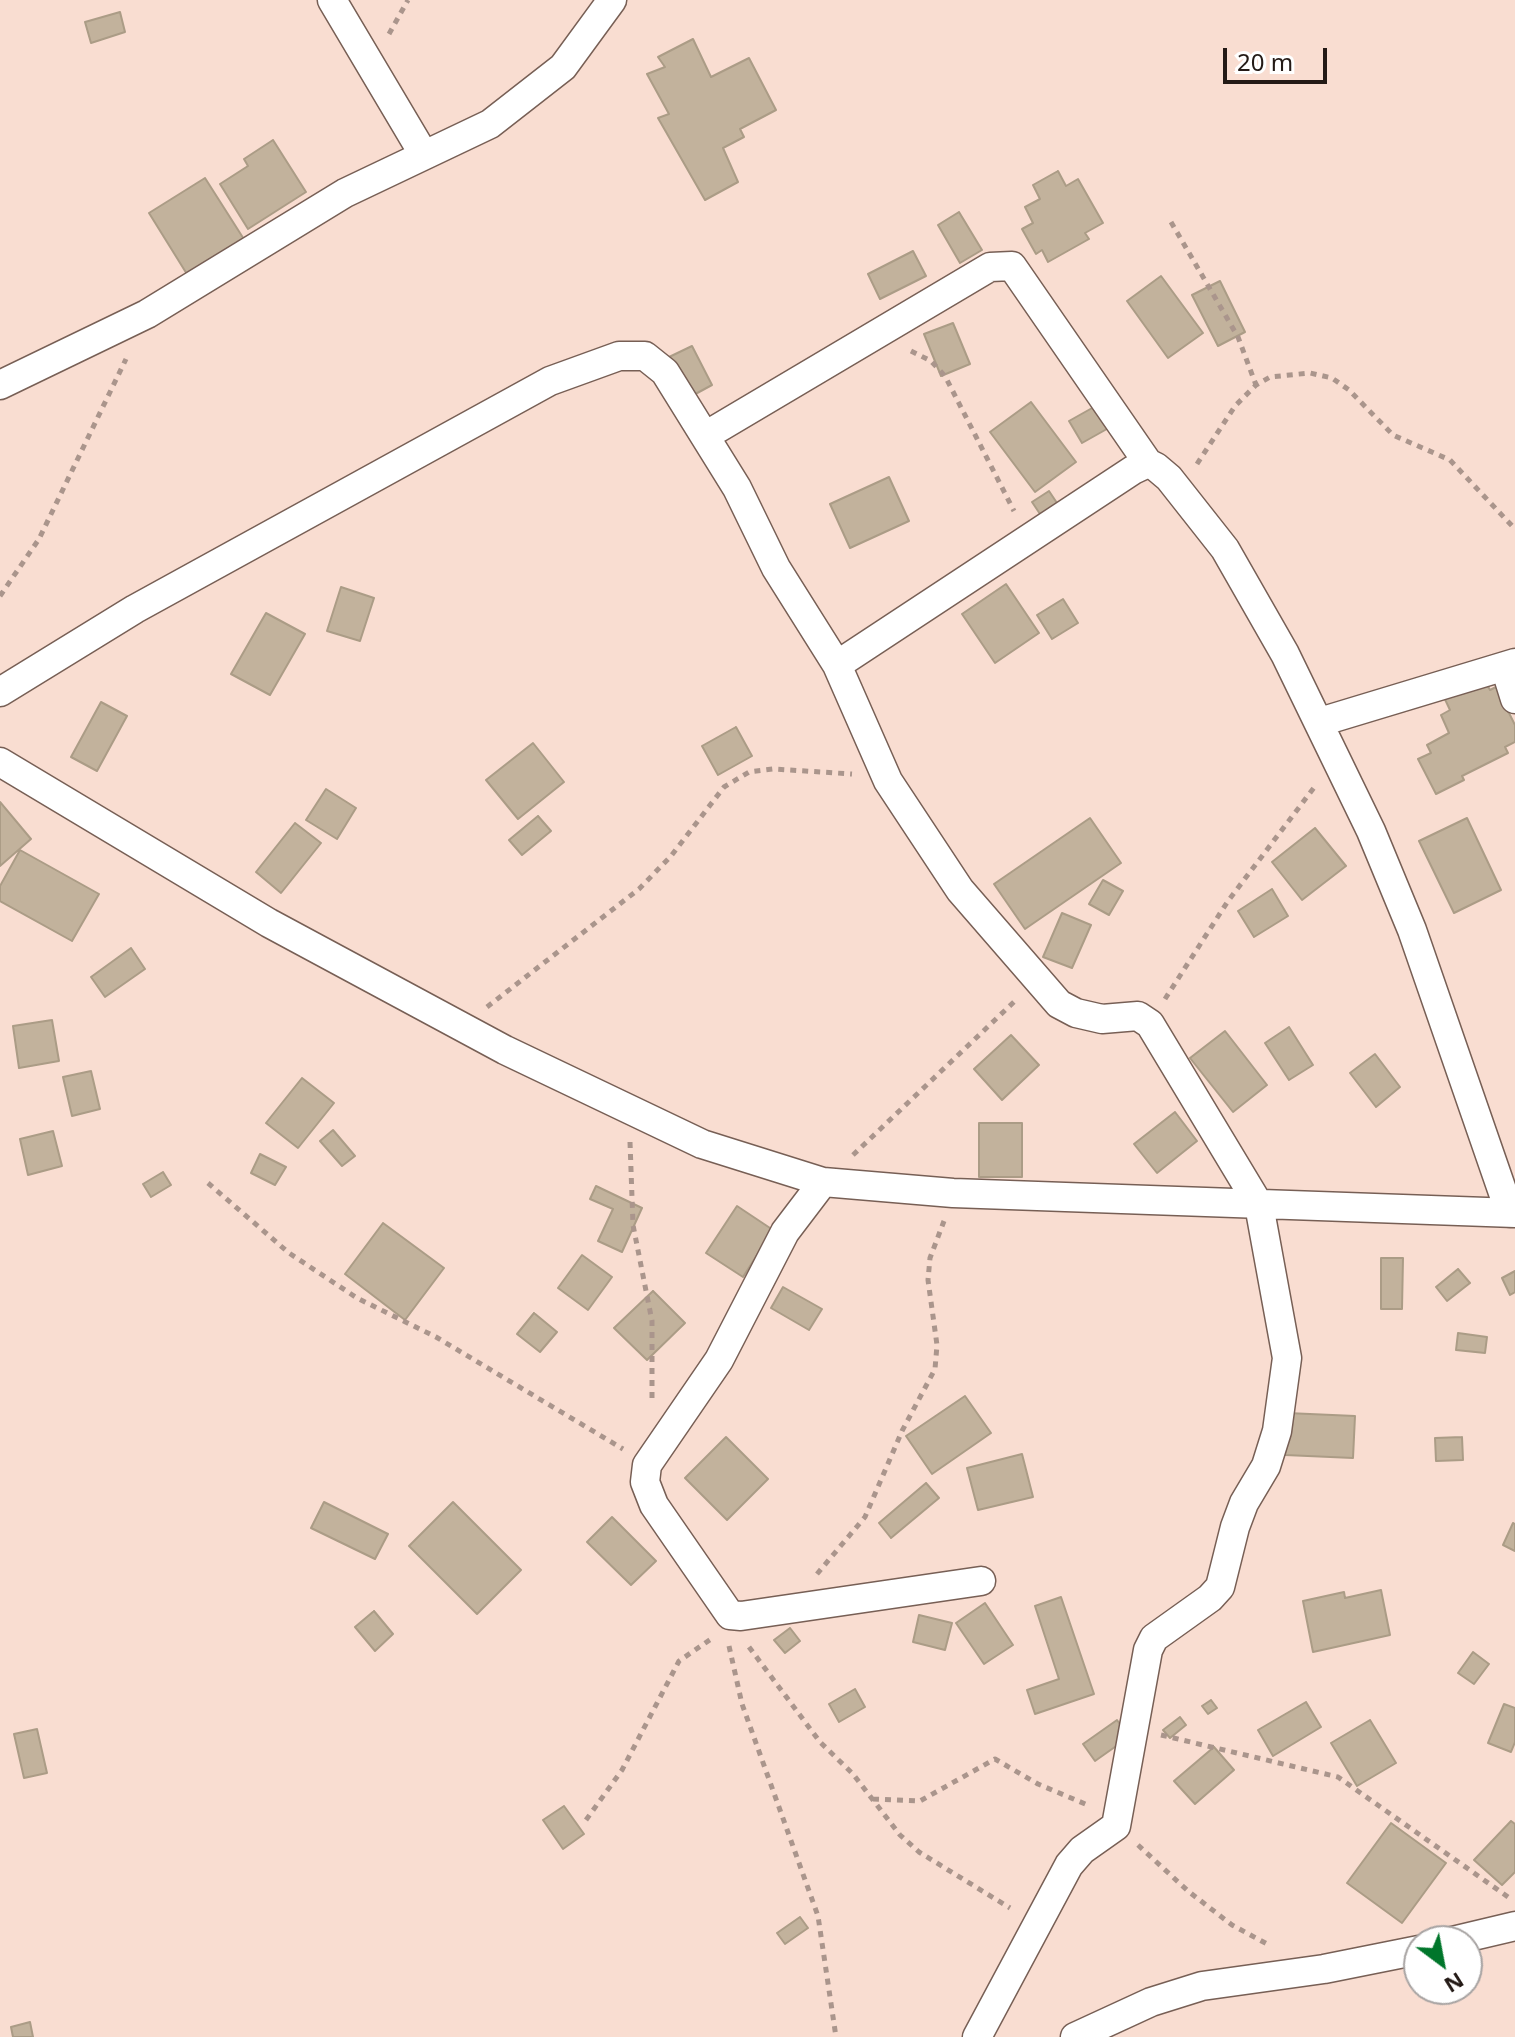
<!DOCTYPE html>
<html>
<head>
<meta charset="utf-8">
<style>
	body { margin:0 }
	#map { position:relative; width:1515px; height:2037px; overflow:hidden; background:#f9ddd1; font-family:"Noto Sans",sans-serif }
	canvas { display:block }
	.north { position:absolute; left:1403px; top:1925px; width:80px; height:80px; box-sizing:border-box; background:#fff; border:2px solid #a7a3a2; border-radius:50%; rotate:148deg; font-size:22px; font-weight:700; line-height:32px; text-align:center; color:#241a16 }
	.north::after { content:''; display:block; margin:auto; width:28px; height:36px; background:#00762b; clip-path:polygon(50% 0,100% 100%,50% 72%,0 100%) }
	.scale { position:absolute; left:1223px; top:48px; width:104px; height:36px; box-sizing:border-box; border:4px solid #241a16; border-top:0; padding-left:10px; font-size:24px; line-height:28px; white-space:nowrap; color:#241a16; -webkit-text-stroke:6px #fff; paint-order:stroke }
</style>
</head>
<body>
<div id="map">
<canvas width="1515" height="2037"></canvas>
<div class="north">N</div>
<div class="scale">20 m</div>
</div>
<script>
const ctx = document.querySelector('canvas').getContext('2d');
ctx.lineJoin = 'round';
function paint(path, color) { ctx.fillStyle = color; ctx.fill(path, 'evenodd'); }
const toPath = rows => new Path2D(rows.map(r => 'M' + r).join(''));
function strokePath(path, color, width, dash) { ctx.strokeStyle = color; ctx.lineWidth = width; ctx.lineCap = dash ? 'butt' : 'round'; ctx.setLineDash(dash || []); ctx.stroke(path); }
const building = toPath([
	[120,12,125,32,91,43,85,22,120,12],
	[693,39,711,77,749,58,776,110,740,129,744,137,723,148,738,182,705,200,658,118,669,114,647,74,665,67,658,57,693,39],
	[273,140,306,192,248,229,220,184,248,166,244,159,273,140],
	[1058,171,1066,186,1078,179,1103,223,1085,233,1089,239,1048,262,1042,250,1036,254,1022,229,1033,223,1025,207,1040,199,1033,185,1058,171],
	[205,178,247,244,190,279,149,213,205,178],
	[959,212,982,250,960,263,938,225,959,212],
	[913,251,926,276,880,299,868,274,913,251],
	[1161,276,1203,333,1168,358,1127,301,1161,276],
	[1220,281,1245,332,1218,346,1192,295,1220,281],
	[953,323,970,364,941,376,924,334,953,323],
	[692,346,712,385,688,398,667,358,692,346],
	[1031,402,1076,462,1035,492,990,432,1031,402],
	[1101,403,1114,425,1082,443,1069,421,1101,403],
	[889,477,909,521,850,548,830,504,889,477],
	[1049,491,1063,512,1046,523,1032,502,1049,491],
	[1006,584,1039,633,995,663,962,614,1006,584],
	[341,587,374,598,360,641,327,631,341,587],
	[1063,599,1078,623,1052,639,1037,615,1063,599],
	[266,613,305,634,270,695,231,674,266,613],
	[1477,666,1490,690,1496,687,1515,725,1515,742,1505,747,1508,753,1462,776,1464,780,1436,794,1418,759,1431,753,1427,745,1449,733,1441,715,1450,710,1442,693,1477,666],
	[101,702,127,716,97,771,71,757,101,702],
	[736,727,752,756,718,775,702,746,736,727],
	[533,743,564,782,518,819,486,780,533,743],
	[326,789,356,808,337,839,306,820,326,789],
	[0,802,31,839,0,866,0,802],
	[538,816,551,831,522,855,509,840,538,816],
	[1090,818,1121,863,1025,929,994,884,1090,818],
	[1467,818,1501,890,1454,913,1419,841,1467,818],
	[295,823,321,843,281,893,256,872,295,823],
	[1315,828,1346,866,1302,900,1272,862,1315,828],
	[20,850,99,894,72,941,0,901,0,886,20,850],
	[1103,880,1123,891,1109,915,1089,904,1103,880],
	[1272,889,1288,916,1254,937,1238,911,1272,889],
	[1062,913,1091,925,1072,968,1043,957,1062,913],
	[131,948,145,969,105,997,91,977,131,948],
	[52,1020,59,1061,19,1068,13,1026,52,1020],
	[1289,1027,1313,1065,1289,1080,1265,1043,1289,1027],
	[1225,1031,1267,1085,1233,1112,1190,1058,1225,1031],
	[1011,1035,1039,1065,1002,1100,974,1069,1011,1035],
	[1375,1054,1400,1087,1376,1107,1350,1073,1375,1054],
	[91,1071,100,1109,72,1116,63,1077,91,1071],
	[302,1078,334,1103,298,1148,266,1123,302,1078],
	[1175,1112,1197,1141,1157,1173,1134,1144,1175,1112],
	[979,1123,1022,1123,1022,1177,979,1177,979,1123],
	[333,1130,355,1156,342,1166,320,1141,333,1130],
	[53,1131,62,1166,28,1175,20,1139,53,1131],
	[260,1154,286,1167,275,1185,251,1173,260,1154],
	[163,1172,171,1185,151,1197,143,1184,163,1172],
	[596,1186,642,1208,622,1252,598,1241,613,1209,590,1199,596,1186],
	[737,1206,773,1230,743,1277,706,1253,737,1206],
	[383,1223,444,1268,405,1320,345,1274,383,1223],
	[582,1255,612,1277,588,1310,558,1288,582,1255],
	[1381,1258,1403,1258,1402,1309,1381,1309,1381,1258],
	[1458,1269,1470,1283,1447,1301,1436,1287,1458,1269],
	[1515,1271,1515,1292,1510,1295,1502,1278,1515,1271],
	[783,1287,822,1309,809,1330,771,1308,783,1287],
	[653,1291,685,1323,647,1360,614,1328,653,1291],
	[534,1313,557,1332,540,1352,517,1334,534,1313],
	[1458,1333,1487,1337,1485,1353,1456,1350,1458,1333],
	[965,1396,991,1433,932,1474,906,1436,965,1396],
	[1287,1413,1355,1416,1353,1458,1285,1455,1287,1413],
	[726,1437,768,1479,727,1520,685,1478,726,1437],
	[1462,1437,1463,1460,1436,1461,1435,1438,1462,1437],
	[1022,1454,1033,1497,978,1510,967,1468,1022,1454],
	[926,1483,939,1498,891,1538,879,1523,926,1483],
	[324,1502,388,1534,375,1559,311,1528,324,1502],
	[453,1502,521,1570,477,1614,409,1546,453,1502],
	[612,1517,656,1561,631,1585,587,1542,612,1517],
	[1513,1523,1515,1524,1515,1551,1503,1545,1513,1523],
	[1381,1590,1390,1635,1313,1652,1303,1601,1344,1592,1345,1598,1381,1590],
	[1061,1597,1094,1694,1035,1714,1027,1690,1059,1679,1035,1606,1061,1597],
	[985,1603,1013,1645,984,1664,956,1623,985,1603],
	[374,1611,393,1634,375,1651,355,1627,374,1611],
	[919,1615,952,1623,945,1650,913,1642,919,1615],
	[790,1628,800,1641,785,1653,774,1640,790,1628],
	[1473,1652,1489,1664,1474,1684,1458,1673,1473,1652],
	[855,1689,865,1707,839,1722,829,1704,855,1689],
	[1211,1700,1217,1708,1208,1714,1202,1706,1211,1700],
	[1306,1702,1321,1727,1273,1756,1258,1730,1306,1702],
	[1504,1704,1515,1708,1515,1742,1511,1752,1488,1743,1504,1704],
	[1180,1717,1186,1725,1170,1738,1163,1730,1180,1717],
	[1117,1720,1129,1737,1095,1761,1083,1744,1117,1720],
	[1370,1720,1396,1763,1357,1786,1331,1743,1370,1720],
	[37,1729,47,1773,24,1778,14,1734,37,1729],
	[1214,1747,1234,1770,1195,1804,1174,1781,1214,1747],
	[564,1806,584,1834,563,1849,543,1820,564,1806],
	[1511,1821,1515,1824,1515,1872,1502,1885,1474,1860,1511,1821],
	[1391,1823,1446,1863,1402,1923,1347,1883,1391,1823],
	[800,1917,808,1928,785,1944,777,1933,800,1917],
	[30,2022,33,2037,13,2037,11,2027,30,2022]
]);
const path = toPath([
	[389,34,408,0],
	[1171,222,1238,337,1256,385],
	[911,351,931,361,945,376,1014,511],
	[1197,464,1235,406,1256,385,1270,377,1310,373,1332,378,1349,390,1393,435,1450,460,1515,529],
	[0,596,39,539,126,359],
	[1165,999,1228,901,1316,785],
	[487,1007,639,889,671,856,724,787,749,772,773,769,852,774],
	[630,1142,633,1225,652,1321,652,1402],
	[853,1155,1017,999],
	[208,1183,289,1253,357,1298,436,1337,623,1449],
	[817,1574,865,1517,902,1431,935,1369,937,1345,928,1280,930,1258,944,1221],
	[729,1646,742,1704,818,1916,836,2037],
	[749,1647,820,1742,853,1774,900,1835,919,1852,1010,1908],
	[1161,1735,1338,1777,1508,1897],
	[873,1799,920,1801,995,1759,1038,1784,1090,1806],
	[586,1820,622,1770,679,1661,711,1639],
	[1138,1845,1188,1891,1232,1925,1269,1945]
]);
const minor = toPath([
	[332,0,424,155],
	[0,385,147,314,345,193,490,124,563,67,612,0],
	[705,436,990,267,1012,266,1148,463],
	[837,665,1133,470,1148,463,1156,467,1169,478,1225,549,1285,654,1371,831,1412,930,1510,1213],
	[1505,667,1515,699],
	[0,692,135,609,550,381,619,356,645,356,665,372,737,488,776,568,837,665,888,781,960,890,1059,1004,1076,1013,1102,1019,1138,1016,1150,1024,1259,1205,1287,1358,1277,1431,1266,1466,1244,1503,1235,1527,1220,1587,1210,1598,1154,1638,1148,1650,1116,1826,1082,1850,1069,1865,977,2037],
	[1320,722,1515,663],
	[0,762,269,923,505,1050,702,1144,823,1182,953,1193,1515,1213],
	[823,1182,785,1232,719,1360,647,1465,645,1482,654,1505,730,1615,741,1616,981,1581],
	[1452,1941,1515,1926],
	[1075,2037,1151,2002,1202,1986,1324,1969,1419,1950]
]);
paint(building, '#c2b29c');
strokePath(building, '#ab9c86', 2);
strokePath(minor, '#775f55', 31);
strokePath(path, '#aa958c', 5, [6, 6]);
strokePath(minor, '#fff', 28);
</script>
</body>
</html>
